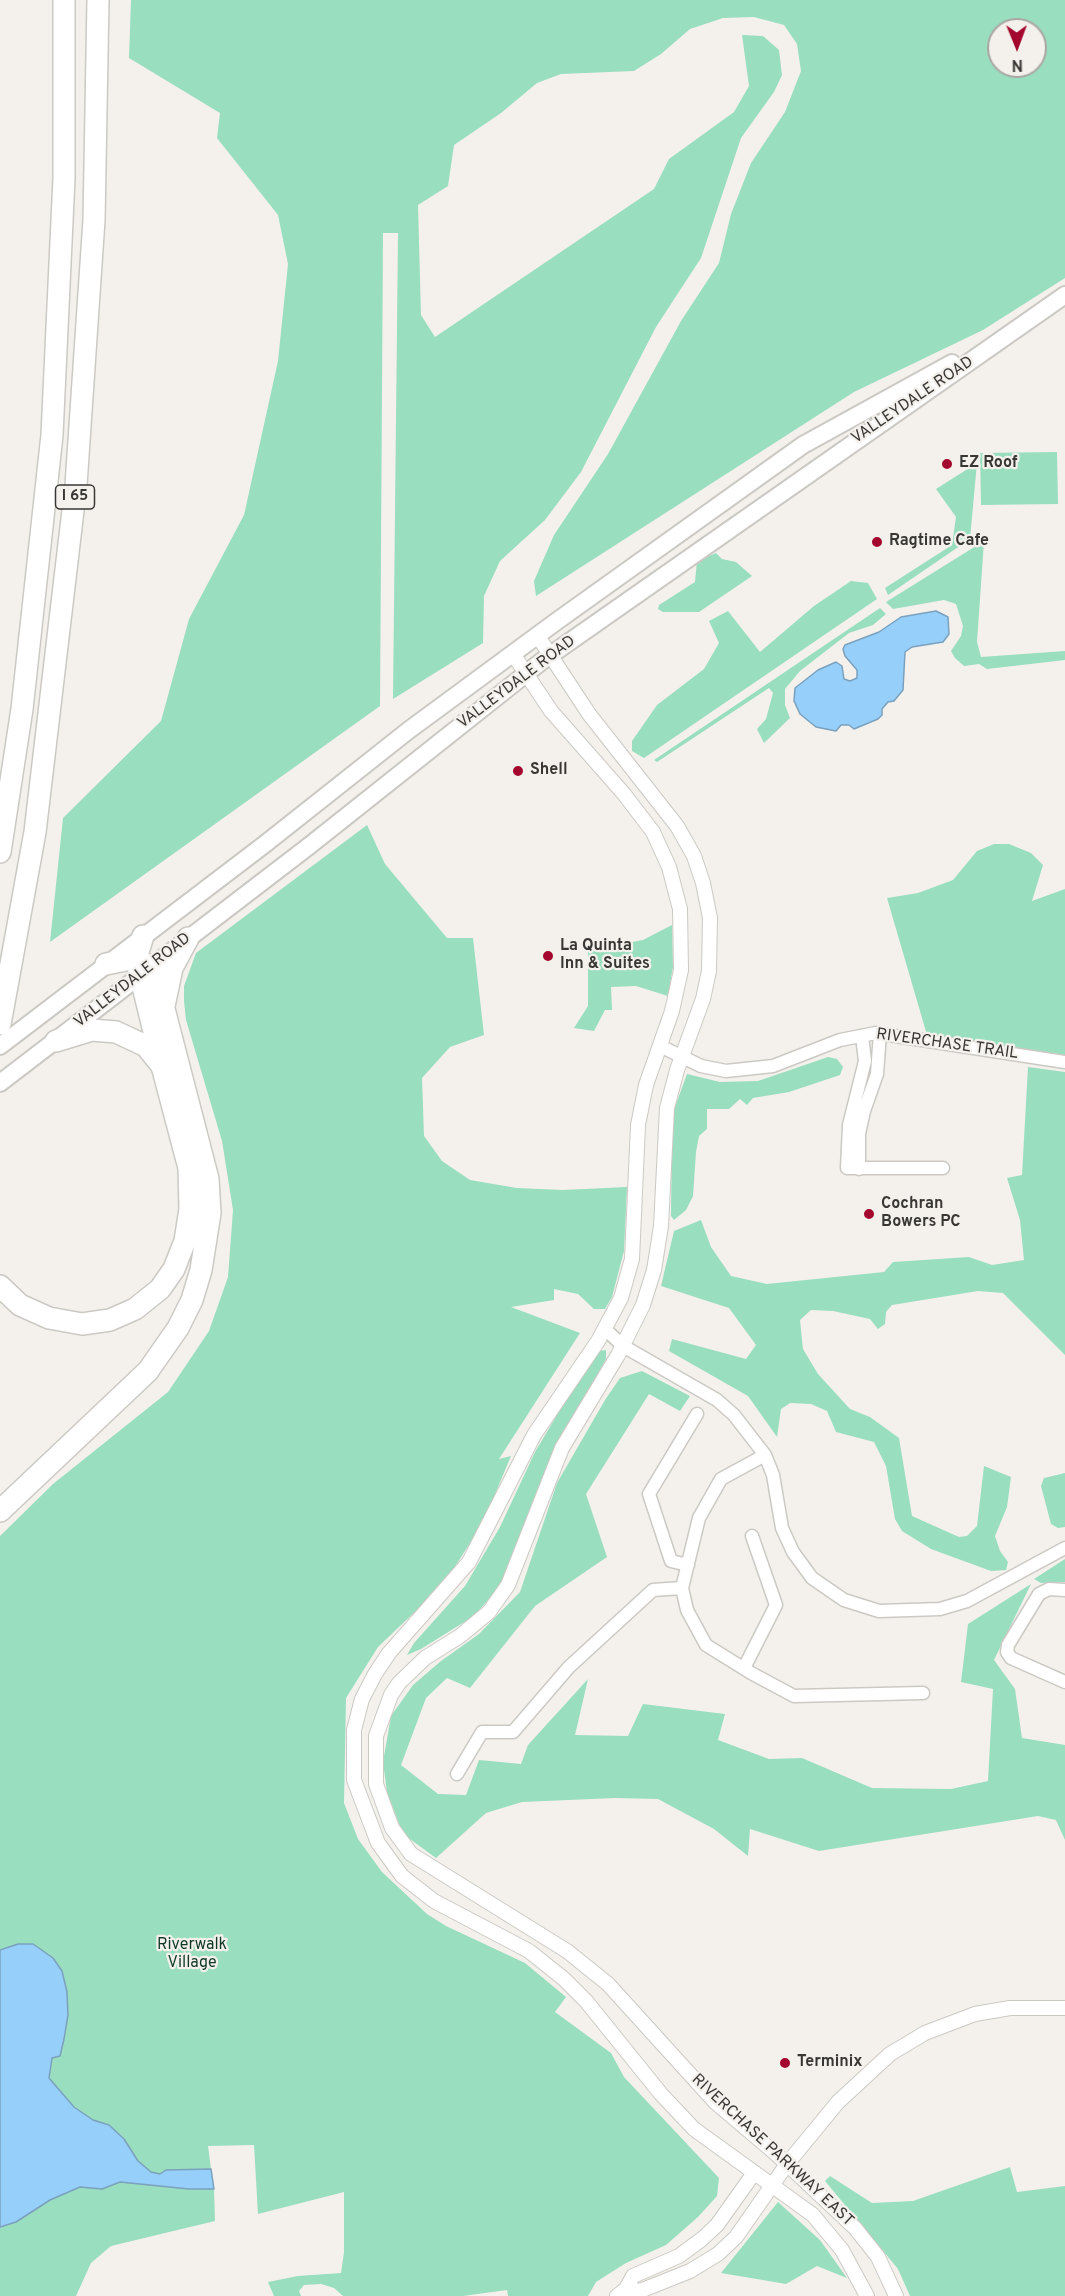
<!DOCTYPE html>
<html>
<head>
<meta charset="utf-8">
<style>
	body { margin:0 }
	#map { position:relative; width:1065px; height:2296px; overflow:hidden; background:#f4f1ec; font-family:Overpass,sans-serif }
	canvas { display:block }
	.north { position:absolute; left:987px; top:18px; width:60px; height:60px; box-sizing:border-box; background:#f4f1ec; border:2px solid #a9a7a3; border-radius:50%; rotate:179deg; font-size:16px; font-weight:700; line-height:24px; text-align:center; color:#393735 }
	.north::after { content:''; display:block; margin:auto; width:21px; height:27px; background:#a4072e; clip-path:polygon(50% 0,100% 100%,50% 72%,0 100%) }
</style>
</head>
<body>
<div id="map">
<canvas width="1065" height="2296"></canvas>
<div class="north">N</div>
</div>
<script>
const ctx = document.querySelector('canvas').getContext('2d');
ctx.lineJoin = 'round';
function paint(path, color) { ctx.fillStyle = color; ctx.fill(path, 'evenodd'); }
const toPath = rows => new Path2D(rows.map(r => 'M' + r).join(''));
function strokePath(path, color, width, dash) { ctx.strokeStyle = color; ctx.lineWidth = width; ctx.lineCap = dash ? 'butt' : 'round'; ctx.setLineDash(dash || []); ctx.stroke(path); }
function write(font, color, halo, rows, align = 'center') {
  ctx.font = font + ' Overpass,sans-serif'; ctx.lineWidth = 4.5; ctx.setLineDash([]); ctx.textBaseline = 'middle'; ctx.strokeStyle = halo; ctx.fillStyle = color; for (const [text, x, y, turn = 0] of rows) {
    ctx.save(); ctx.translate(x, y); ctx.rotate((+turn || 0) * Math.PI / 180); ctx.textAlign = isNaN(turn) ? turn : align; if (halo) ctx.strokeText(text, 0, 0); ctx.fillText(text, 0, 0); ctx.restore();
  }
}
const green = toPath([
	[131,0,1065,0,1065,278,983,330,854,392,536,596,534,581,554,535,608,454,681,321,719,263,731,214,751,163,785,112,801,71,797,44,784,25,754,17,723,18,690,29,661,54,634,71,561,74,537,83,501,113,454,145,448,186,418,205,421,315,435,337,654,189,669,159,734,112,749,86,742,35,763,36,779,50,782,75,774,92,741,138,701,258,656,327,581,472,545,520,500,561,484,596,483,643,393,699,398,233,383,233,380,706,50,942,63,818,161,721,189,619,244,515,278,361,288,264,278,215,217,138,220,113,129,58],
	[999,30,1035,30,1035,66,999,66],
	[1057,452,1058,504,981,505,980,453],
	[977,463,970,539,888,595,885,588,952,545,956,517,936,489],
	[984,541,977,642,981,657,1065,651,1065,660,987,669,979,664,964,666,955,658,951,651,961,636,963,626,956,604,944,600,893,609,886,602],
	[716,553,722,559,736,562,752,576,699,612,663,612,658,609,659,605,695,582,697,561],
	[851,581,868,583,877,599,644,758,632,751,632,741,657,705,704,669,719,643,709,621,728,611,760,652,814,606],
	[880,608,886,614,873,625,849,633,800,671,785,689,785,705,790,718,764,743,757,729,766,719,773,693,769,688,657,762,654,760],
	[367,825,385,864,447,938,473,938,484,1035,450,1047,422,1078,424,1136,442,1161,470,1180,517,1188,563,1190,627,1187,624,1251,612,1297,605,1309,594,1309,578,1294,554,1289,554,1300,511,1307,580,1333,499,1459,511,1456,483,1523,443,1585,378,1647,346,1698,344,1803,358,1839,382,1872,427,1914,446,1926,525,1963,566,1997,555,2012,611,2053,624,2077,719,2178,717,2196,698,2217,666,2245,626,2263,596,2282,588,2296,508,2296,507,2290,463,2296,343,2296,334,2288,321,2284,304,2285,299,2291,301,2296,274,2296,268,2282,298,2276,341,2273,344,2252,344,2192,258,2214,254,2145,208,2146,211,2169,160,2174,151,2172,138,2161,0,2152,0,1536,53,1484,168,1392,209,1331,228,1277,233,1210,222,1141,186,1020,184,1001,184,986,196,953],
	[994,844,1009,844,1031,853,1043,865,1032,901,1065,889,1065,1058,927,1035,887,898,918,893,953,880,977,851],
	[672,925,673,967,668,996,636,986,611,987,612,1010,605,1010,594,1031,574,1028,588,1006,588,950,643,940],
	[828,1057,837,1059,843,1067,840,1075,789,1092,753,1098,747,1105,740,1099,729,1109,707,1109,707,1129,699,1136,696,1152,693,1196,686,1210,674,1220,671,1216,672,1115,687,1074,720,1082,758,1081],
	[1028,1067,1065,1072,1065,1355,1003,1293,978,1291,892,1305,886,1312,885,1324,878,1329,870,1319,833,1311,811,1310,800,1320,803,1349,818,1374,850,1409,870,1417,899,1438,912,1516,959,1537,967,1536,977,1526,984,1466,1011,1477,1007,1507,995,1536,1000,1551,1008,1562,1006,1570,991,1571,931,1549,902,1531,895,1519,886,1466,874,1442,836,1432,827,1411,811,1404,790,1403,781,1409,777,1437,748,1396,669,1351,672,1339,746,1359,756,1345,729,1308,661,1286,674,1231,701,1220,711,1247,731,1276,767,1284,884,1272,893,1262,969,1257,992,1265,1024,1260,1020,1220,1007,1178,1022,1175],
	[606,1350,606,1359,554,1452,501,1585,474,1616,421,1649,407,1655,414,1643,465,1586,500,1527,535,1452,585,1368,599,1351],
	[642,1371,690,1396,680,1411,649,1394,586,1494,607,1557,535,1606,470,1688,447,1678,426,1698,401,1765,438,1794,466,1795,479,1760,521,1764,528,1745,588,1679,575,1735,628,1736,643,1704,725,1714,718,1740,769,1759,802,1758,872,1788,951,1789,988,1781,993,1689,961,1682,968,1624,1031,1584,994,1660,1015,1689,1022,1738,1065,1745,1065,1840,1056,1820,1038,1816,819,1851,750,1829,748,1856,714,1829,658,1799,615,1798,522,1802,486,1813,436,1858,403,1834,387,1792,383,1762,391,1716,413,1685,441,1661,479,1634,520,1592,557,1483,605,1400,620,1378],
	[1065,1473,1065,1527,1058,1528,1051,1524,1041,1486,1044,1478],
	[1065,1559,1065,1582,1041,1583,1034,1579],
	[1010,2167,1017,2192,1065,2186,1065,2296,910,2296,898,2269,825,2181,830,2176,872,2203,913,2201],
	[120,2182,189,2189,214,2189,215,2221,111,2246,91,2263,76,2296,0,2296,0,2227,16,2222,50,2200,80,2187,102,2189],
	[778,2202,820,2240,847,2278,817,2266,786,2284,721,2273]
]);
const water = toPath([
	[936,611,948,617,949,634,943,642,912,647,905,652,903,690,894,701,888,702,882,709,882,715,878,719,854,729,849,725,841,725,836,731,816,727,800,714,794,701,795,688,818,670,836,662,842,666,844,679,850,681,857,678,857,670,845,656,843,649,845,645,879,632,901,617,936,611],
	[18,1944,33,1944,53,1958,62,1971,67,1992,68,2015,64,2039,60,2056,52,2058,49,2078,74,2107,93,2120,109,2125,124,2139,138,2161,151,2172,160,2174,166,2170,211,2169,214,2189,189,2189,120,2182,102,2189,80,2187,50,2200,16,2222,0,2227,0,1950,18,1944]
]);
const minor = toPath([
	[862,1036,865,1061,849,1125,847,1168,943,1168],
	[660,1046,701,1066,726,1071,773,1066,840,1040,876,1033,1065,1062],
	[859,1169,859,1134,864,1111,877,1074,880,1033],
	[605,1329,623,1346,717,1400,734,1415,765,1455,773,1475,782,1528,793,1552,812,1578,844,1600,879,1611,940,1609,967,1601,1065,1548],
	[765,1455,721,1479,699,1518,682,1588,687,1610,706,1645,751,1673,794,1696,923,1693],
	[688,1565,671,1561,649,1494,697,1414],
	[1065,1590,1049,1589,1039,1594,1008,1645,1007,1652,1011,1658,1065,1682],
	[744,1668,776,1605,752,1536],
	[457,1774,482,1732,513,1732,569,1667,653,1590,682,1588]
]);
const tertiary = toPath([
	[537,635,589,714,677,826,694,856,703,883,710,918,709,971,703,999,677,1070,667,1108,661,1226,654,1270,643,1305,618,1355,562,1448,508,1585,489,1612,460,1636,425,1658,399,1683,391,1695,376,1736,376,1784,392,1828,411,1854,567,1951,608,1984,716,2103,775,2153,855,2228,878,2257,896,2296],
	[513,654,551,711,624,794,653,832,669,867,680,909,681,970,672,1011,646,1085,638,1125,632,1259,621,1298,598,1341,534,1435,469,1562,389,1653,375,1674,362,1699,354,1730,354,1780,378,1843,402,1876,434,1901,529,1951,564,1979,586,2001,661,2094,694,2129,813,2215,842,2250,867,2296],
	[626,2289,640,2291,690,2271,718,2254,736,2237,787,2164,838,2102,890,2054,925,2033,975,2014,1010,2008,1065,2008],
	[617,2296,626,2289,633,2276,679,2256,702,2239,717,2225,754,2173]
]);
const secondary = toPath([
	[0,1046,265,844,409,730,557,621,803,445,952,363],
	[0,1083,309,846,542,661,1065,295]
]);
const motorway = toPath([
	[0,852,22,709,52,435,64,178,64,0],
	[143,936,136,958,161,1060],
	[164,1006,172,968,188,938],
	[0,1024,35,832,76,485,94,220,98,0],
	[0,1286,20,1305,49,1318,82,1324,110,1320,135,1309,160,1289,174,1269,185,1241,190,1209,189,1168,162,1066,146,1046,116,1032,92,1030,56,1041],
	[0,1511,148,1371,178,1328,192,1300,201,1270,210,1213,208,1179,164,1009,150,967,136,958,106,964]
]);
const markers = [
	[947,464,6,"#a4072e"],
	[877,542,6,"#a4072e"],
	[518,771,6,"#a4072e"],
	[548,956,6,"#a4072e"],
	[869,1214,6,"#a4072e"],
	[785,2063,6,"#a4072e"]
];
const shields = [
	[75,497,39]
];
const shieldNames = [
	["I 65",75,497]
];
const streetNames = [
	["VALLEYDALE ROAD",913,401,-34],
	["VALLEYDALE ROAD",517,683,-37],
	["VALLEYDALE ROAD",133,981,-38],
	["RIVERCHASE TRAIL",947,1045,8],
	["RIVERCHASE PARKWAY EAST",772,2151,43]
];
const poiNames = [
	["EZ Roof",959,464],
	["Ragtime Cafe",889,542],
	["Shell",530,771],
	["La Quinta",560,947],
	["Inn & Suites",560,965],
	["Cochran",881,1205],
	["Bowers PC",881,1223],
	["Terminix",797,2063]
];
const parkNames = [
	["Riverwalk",192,1946],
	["Village",192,1964]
];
paint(green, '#99debf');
paint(water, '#96cff9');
strokePath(water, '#7aa1be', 1.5);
strokePath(minor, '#ccc9c4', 15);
strokePath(tertiary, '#ccc9c4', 16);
strokePath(secondary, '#ccc9c4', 20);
strokePath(motorway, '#ccc9c4', 24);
strokePath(minor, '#fff', 12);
strokePath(tertiary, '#fff', 14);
strokePath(secondary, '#fff', 16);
strokePath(motorway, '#fff', 21);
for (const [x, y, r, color] of markers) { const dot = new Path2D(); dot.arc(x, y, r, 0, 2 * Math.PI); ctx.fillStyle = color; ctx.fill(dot); strokePath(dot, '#f4f1ec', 2); }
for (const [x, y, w] of shields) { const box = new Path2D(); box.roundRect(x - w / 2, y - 12, w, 24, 4.5); ctx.fillStyle = '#f4f1ec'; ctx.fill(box); strokePath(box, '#393735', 1.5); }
write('bold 15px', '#393735', null, shieldNames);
write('16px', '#393735', '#f4f1ec', streetNames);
write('bold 16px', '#393735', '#f4f1ec', poiNames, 'left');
write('16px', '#0f3828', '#f4f1ec', parkNames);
</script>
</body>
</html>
